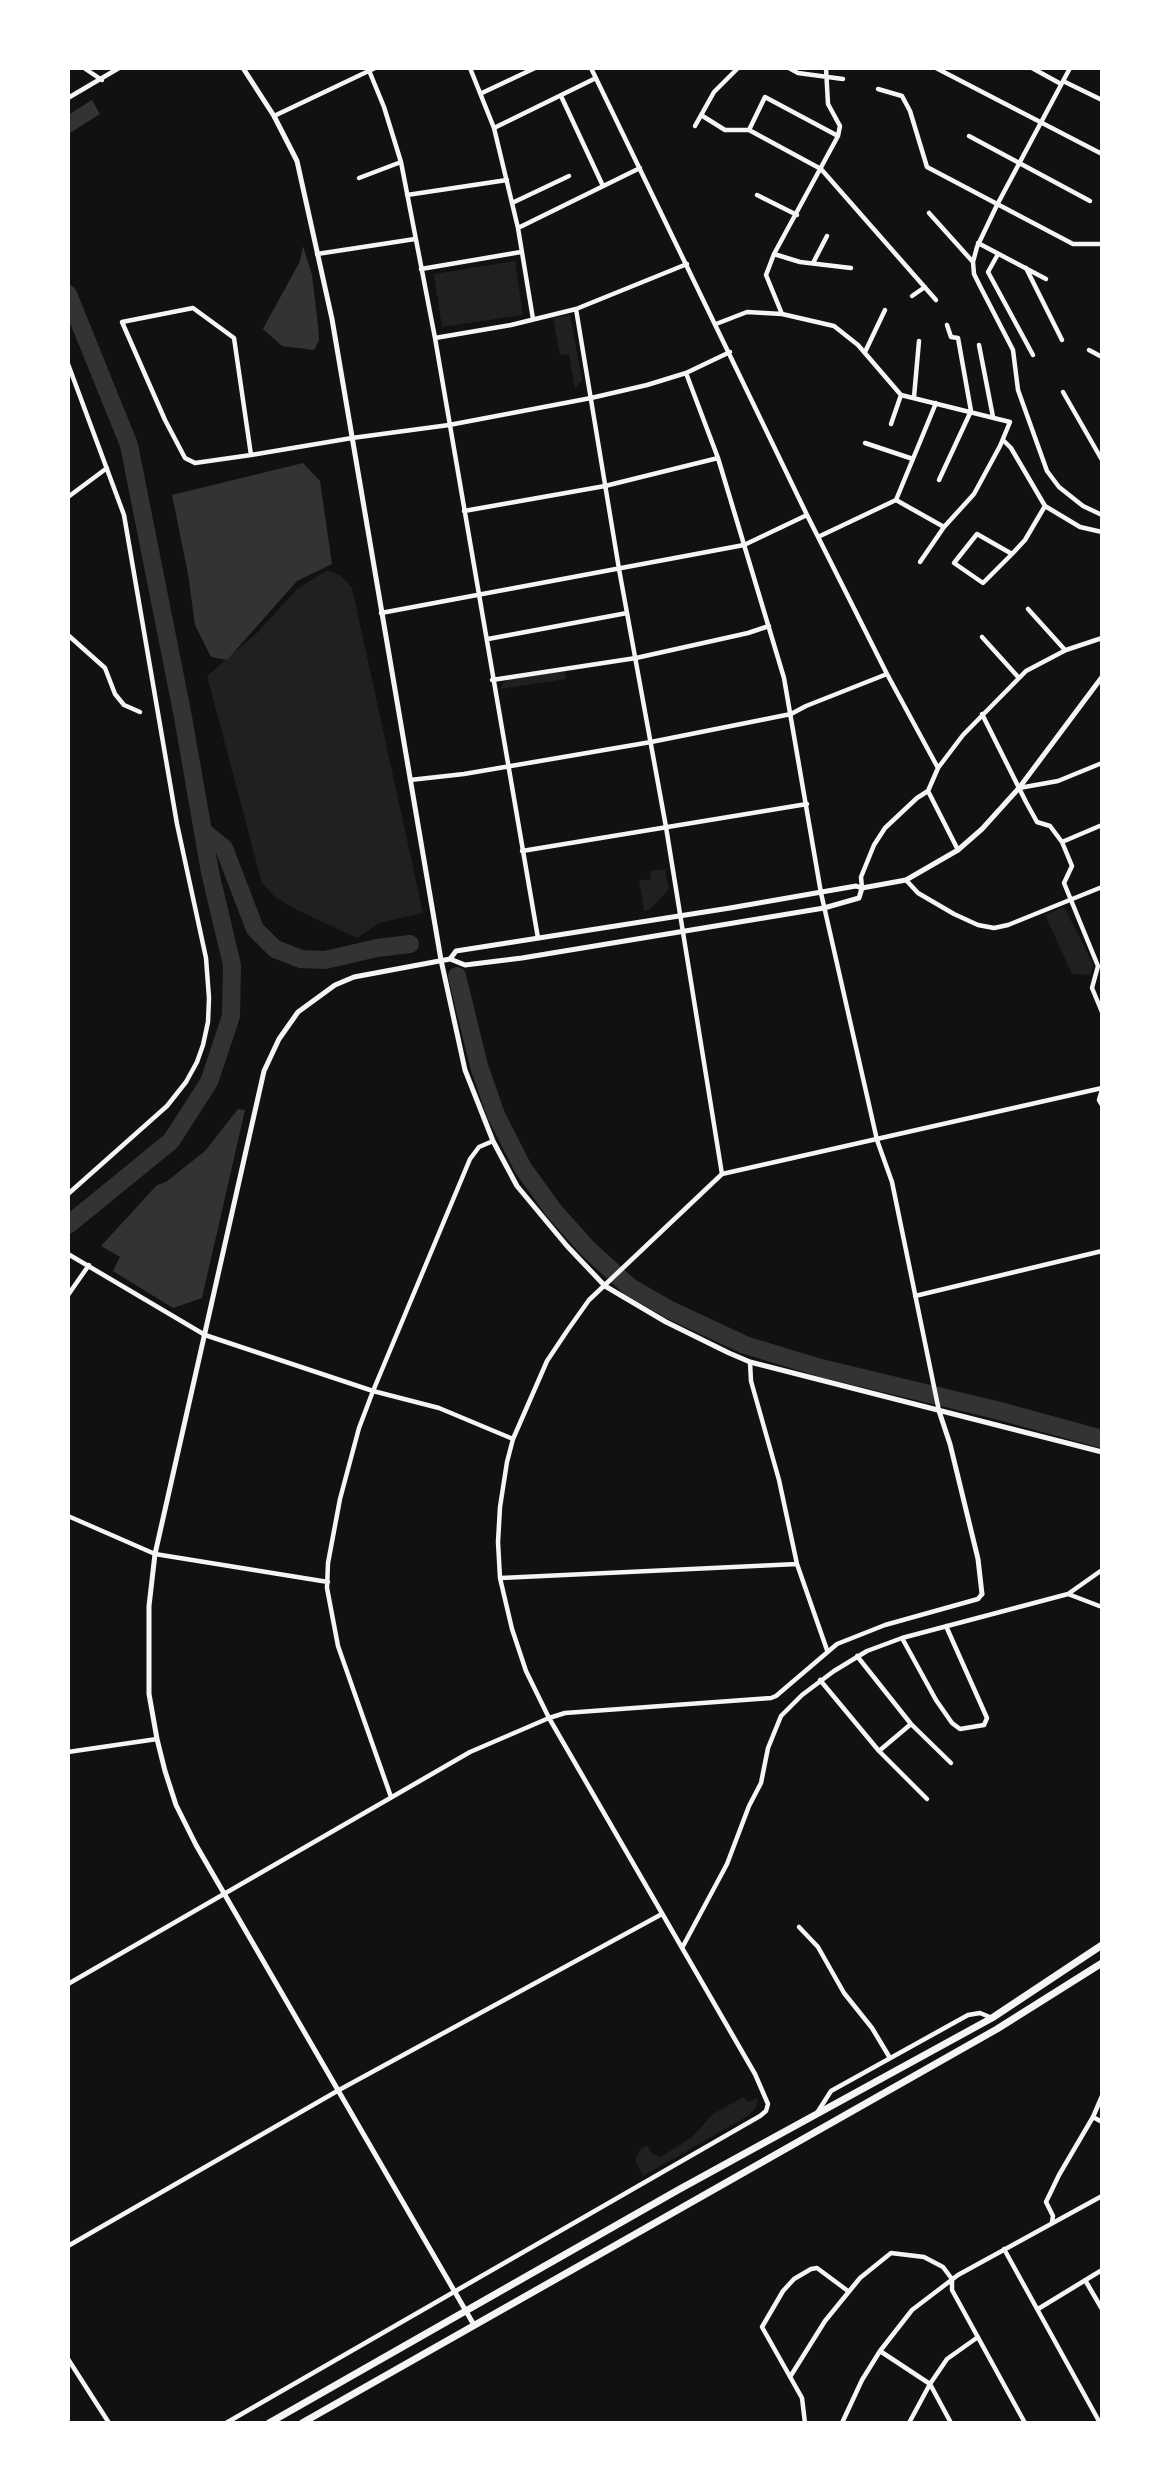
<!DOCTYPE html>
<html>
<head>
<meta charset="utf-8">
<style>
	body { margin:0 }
	#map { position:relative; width:1170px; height:2491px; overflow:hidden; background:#111; font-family:"Nunito Sans",sans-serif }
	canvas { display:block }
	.frame { position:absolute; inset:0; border:70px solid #fff; pointer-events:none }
</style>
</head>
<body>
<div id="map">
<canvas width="1170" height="2491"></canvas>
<div class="frame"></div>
</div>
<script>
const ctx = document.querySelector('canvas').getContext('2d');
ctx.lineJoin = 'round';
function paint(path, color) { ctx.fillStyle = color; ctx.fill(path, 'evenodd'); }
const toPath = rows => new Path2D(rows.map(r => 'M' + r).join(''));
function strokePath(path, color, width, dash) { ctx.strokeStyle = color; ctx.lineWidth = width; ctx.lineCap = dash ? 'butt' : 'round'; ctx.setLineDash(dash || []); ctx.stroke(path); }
const green = toPath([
	[515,261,523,315,442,327,434,274],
	[570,315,582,380,575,389,569,354,560,355,553,318],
	[328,570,340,575,352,588,423,913,379,923,357,938,295,909,275,897,262,883,207,676,258,632,297,589],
	[565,671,566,679,500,689,503,683,510,679],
	[665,869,669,889,649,910,644,911,639,881,651,879,650,871],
	[1064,907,1093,964,1091,975,1072,974,1045,915],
	[743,2097,749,2102,758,2098,756,2107,748,2116,643,2176,636,2162,636,2157,641,2149,647,2145,652,2154,661,2157,692,2137,713,2114]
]);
const water = toPath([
	[92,100,100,114,70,133,68,115],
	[303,246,312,275,318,326,319,340,314,350,282,346,263,329,300,261],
	[303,463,320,481,332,564,297,581,227,660,211,657,195,625,188,574,172,495],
	[238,1109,245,1110,202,1298,173,1308,113,1271,120,1257,101,1246,157,1185,166,1182,205,1151]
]);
const river = toPath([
	[68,294,129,445,183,717,210,872,232,965,231,1016,209,1082,171,1141,68,1225],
	[204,832,224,848,255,929,275,949,301,959,325,960,377,948,410,944],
	[457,976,479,1066,496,1115,523,1168,554,1211,589,1250,630,1287,670,1310,745,1345,821,1368,1000,1411,1102,1439]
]);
const minor = toPath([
	[84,68,102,80],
	[368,68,384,107,401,162,435,338,538,938],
	[470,68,494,128,518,228,533,319],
	[591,68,807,515,887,674,938,768],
	[789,68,798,73,843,79],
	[936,68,1102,154],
	[1032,68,1061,84],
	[1070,68,997,205,977,247,973,262,974,274,981,288,1013,350,1018,390,1047,471,1059,487,1083,506,1102,515],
	[1063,81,1102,100],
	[878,89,902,96,910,111,927,167,1073,244,1102,244],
	[482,93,535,68],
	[561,96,603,186],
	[68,98,119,68],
	[701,115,725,130,749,130,821,169,936,300],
	[274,116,375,68],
	[695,126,714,92,738,68],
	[494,128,596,78],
	[749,130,765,97,838,136],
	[969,136,1090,201],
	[359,178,401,162],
	[407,195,507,180],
	[757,195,797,215],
	[512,203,569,176],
	[929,213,973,262],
	[518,228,640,168],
	[978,243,1046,279],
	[317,254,415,239],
	[774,254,800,262,851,268],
	[998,254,988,272,1033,355],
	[813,263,827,236],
	[1026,268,1062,340],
	[421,269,521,252],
	[912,296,925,287],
	[576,309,687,264],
	[782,314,834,326,858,345,901,395],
	[716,324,747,312,782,314,766,275,774,254,838,136,840,126,828,104,826,68],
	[435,338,511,325,576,309,619,569,666,827,722,1174],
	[979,345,993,417],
	[1089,350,1102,357],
	[865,352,885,310],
	[68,364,124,515,177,824,206,958,209,998,208,1022,203,1045,197,1062,186,1082,167,1106,68,1194],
	[686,373,718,458,784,678,821,893,877,1140,892,1182,939,1411],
	[1063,392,1102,460],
	[914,397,919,341],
	[891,424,901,395,1010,422,1000,446,974,494,944,527,920,562],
	[1003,440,1011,448,1045,506,1025,540,1012,554,983,583,954,563,977,534,1012,554],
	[865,443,913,459],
	[251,455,234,338,193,308,122,322,165,420,185,458,195,463,251,455,352,438,449,425,591,398,647,385,686,373,730,352],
	[939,480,971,411,958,338,951,337,947,325],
	[68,497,107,468],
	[896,500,936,403],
	[1045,506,1080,527,1102,532],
	[464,511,605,486,718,458],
	[818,537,896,500,944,527],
	[1028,609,1065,650],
	[381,613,744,545,807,515],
	[68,635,105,668,115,694,124,705,140,712],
	[982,637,1019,678],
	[488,639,627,613],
	[492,680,636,658,748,633,769,626],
	[982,714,1026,802,1037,822,1050,826,1062,842,1072,866,1064,883,1098,966,1092,988,1102,1012],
	[410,780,464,774,651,742,791,714,806,706,887,674],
	[1019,788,1058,781,1102,763],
	[1062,842,1102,825],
	[958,850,928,791,938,768,963,735,1026,671,1066,650,1102,638],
	[522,851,807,804],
	[906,880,918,893,954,914,978,925,994,928,1008,925,1102,887],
	[862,888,861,877,874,845,885,828,917,798,928,791],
	[1102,1090,1099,1100,1102,1105],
	[68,1254,205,1335,373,1391,439,1408,513,1439],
	[68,1295,89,1265],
	[915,1296,1102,1251],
	[750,1362,751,1381,779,1480,797,1564,827,1650],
	[68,1516,155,1554,328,1582],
	[501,1578,797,1564],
	[1068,1594,1102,1607],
	[902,1638,936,1700,952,1723,960,1729,984,1725,987,1718,946,1626],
	[857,1656,911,1724,951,1763],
	[820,1680,879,1751],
	[911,1724,879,1751,927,1799],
	[68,1752,157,1739],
	[391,1797,338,1646,327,1588,328,1563,340,1499,359,1428,373,1391,470,1159,479,1147,493,1141],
	[799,1927,818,1947,844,1993,872,2028,890,2058],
	[682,1948,727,1864,749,1806,761,1783,768,1748,781,1716,802,1695,834,1671,867,1651,902,1638,1068,1594,1102,1570],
	[68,1984,470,1752,549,1718,565,1713,771,1698,776,1696,837,1644,885,1625,978,1599,982,1594],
	[817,2113,831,2091,968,2015,980,2013,992,2018],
	[1093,2117,1102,2122],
	[1052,2222,1053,2216,1046,2202,1059,2175,1093,2117,1102,2096],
	[68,2246,339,2090,662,1914],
	[1004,2249,1100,2423],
	[1085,2280,1102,2309],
	[1038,2309,1102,2270],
	[880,2351,930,2384,951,2423],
	[68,2359,109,2423],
	[790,2377,825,2321,860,2278,891,2253,924,2257,943,2267,952,2279,952,2290,1025,2423],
	[226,2423,760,2116,766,2111,768,2104,755,2074,549,1718,526,1671,512,1629,500,1578,498,1542,500,1507,507,1462,513,1439,547,1361,567,1331,589,1300,722,1174,1102,1088],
	[805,2423,802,2398,762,2327,783,2291,794,2279,811,2269,817,2268,848,2291],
	[842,2423,862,2380,880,2351,912,2310,958,2275,1102,2196],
	[909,2423,930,2384,947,2359,978,2337]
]);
const tertiary = toPath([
	[243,68,274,116,297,161,332,319,441,960,465,1070,493,1141,517,1186,567,1246,605,1286,666,1322,729,1353,750,1362,1102,1452],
	[450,959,456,951,730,908,856,886,862,888,906,880,958,850,982,829,1019,788,1102,677],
	[939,1411,950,1444,978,1559,982,1594],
	[474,2325,196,1845,176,1805,165,1771,157,1739,149,1694,149,1606,155,1554,264,1071,279,1039,298,1012,335,985,354,977,450,959,465,965,522,958,824,908,859,898,862,888]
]);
const trunk = toPath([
	[269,2423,678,2190,992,2018,1102,1945],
	[302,2423,997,2029,1102,1963]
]);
paint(green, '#202020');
paint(water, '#333');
strokePath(river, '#333', 18);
strokePath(minor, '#f5f5f5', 4.5);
strokePath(tertiary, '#f5f5f5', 5);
strokePath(trunk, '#f5f5f5', 7);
</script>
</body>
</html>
